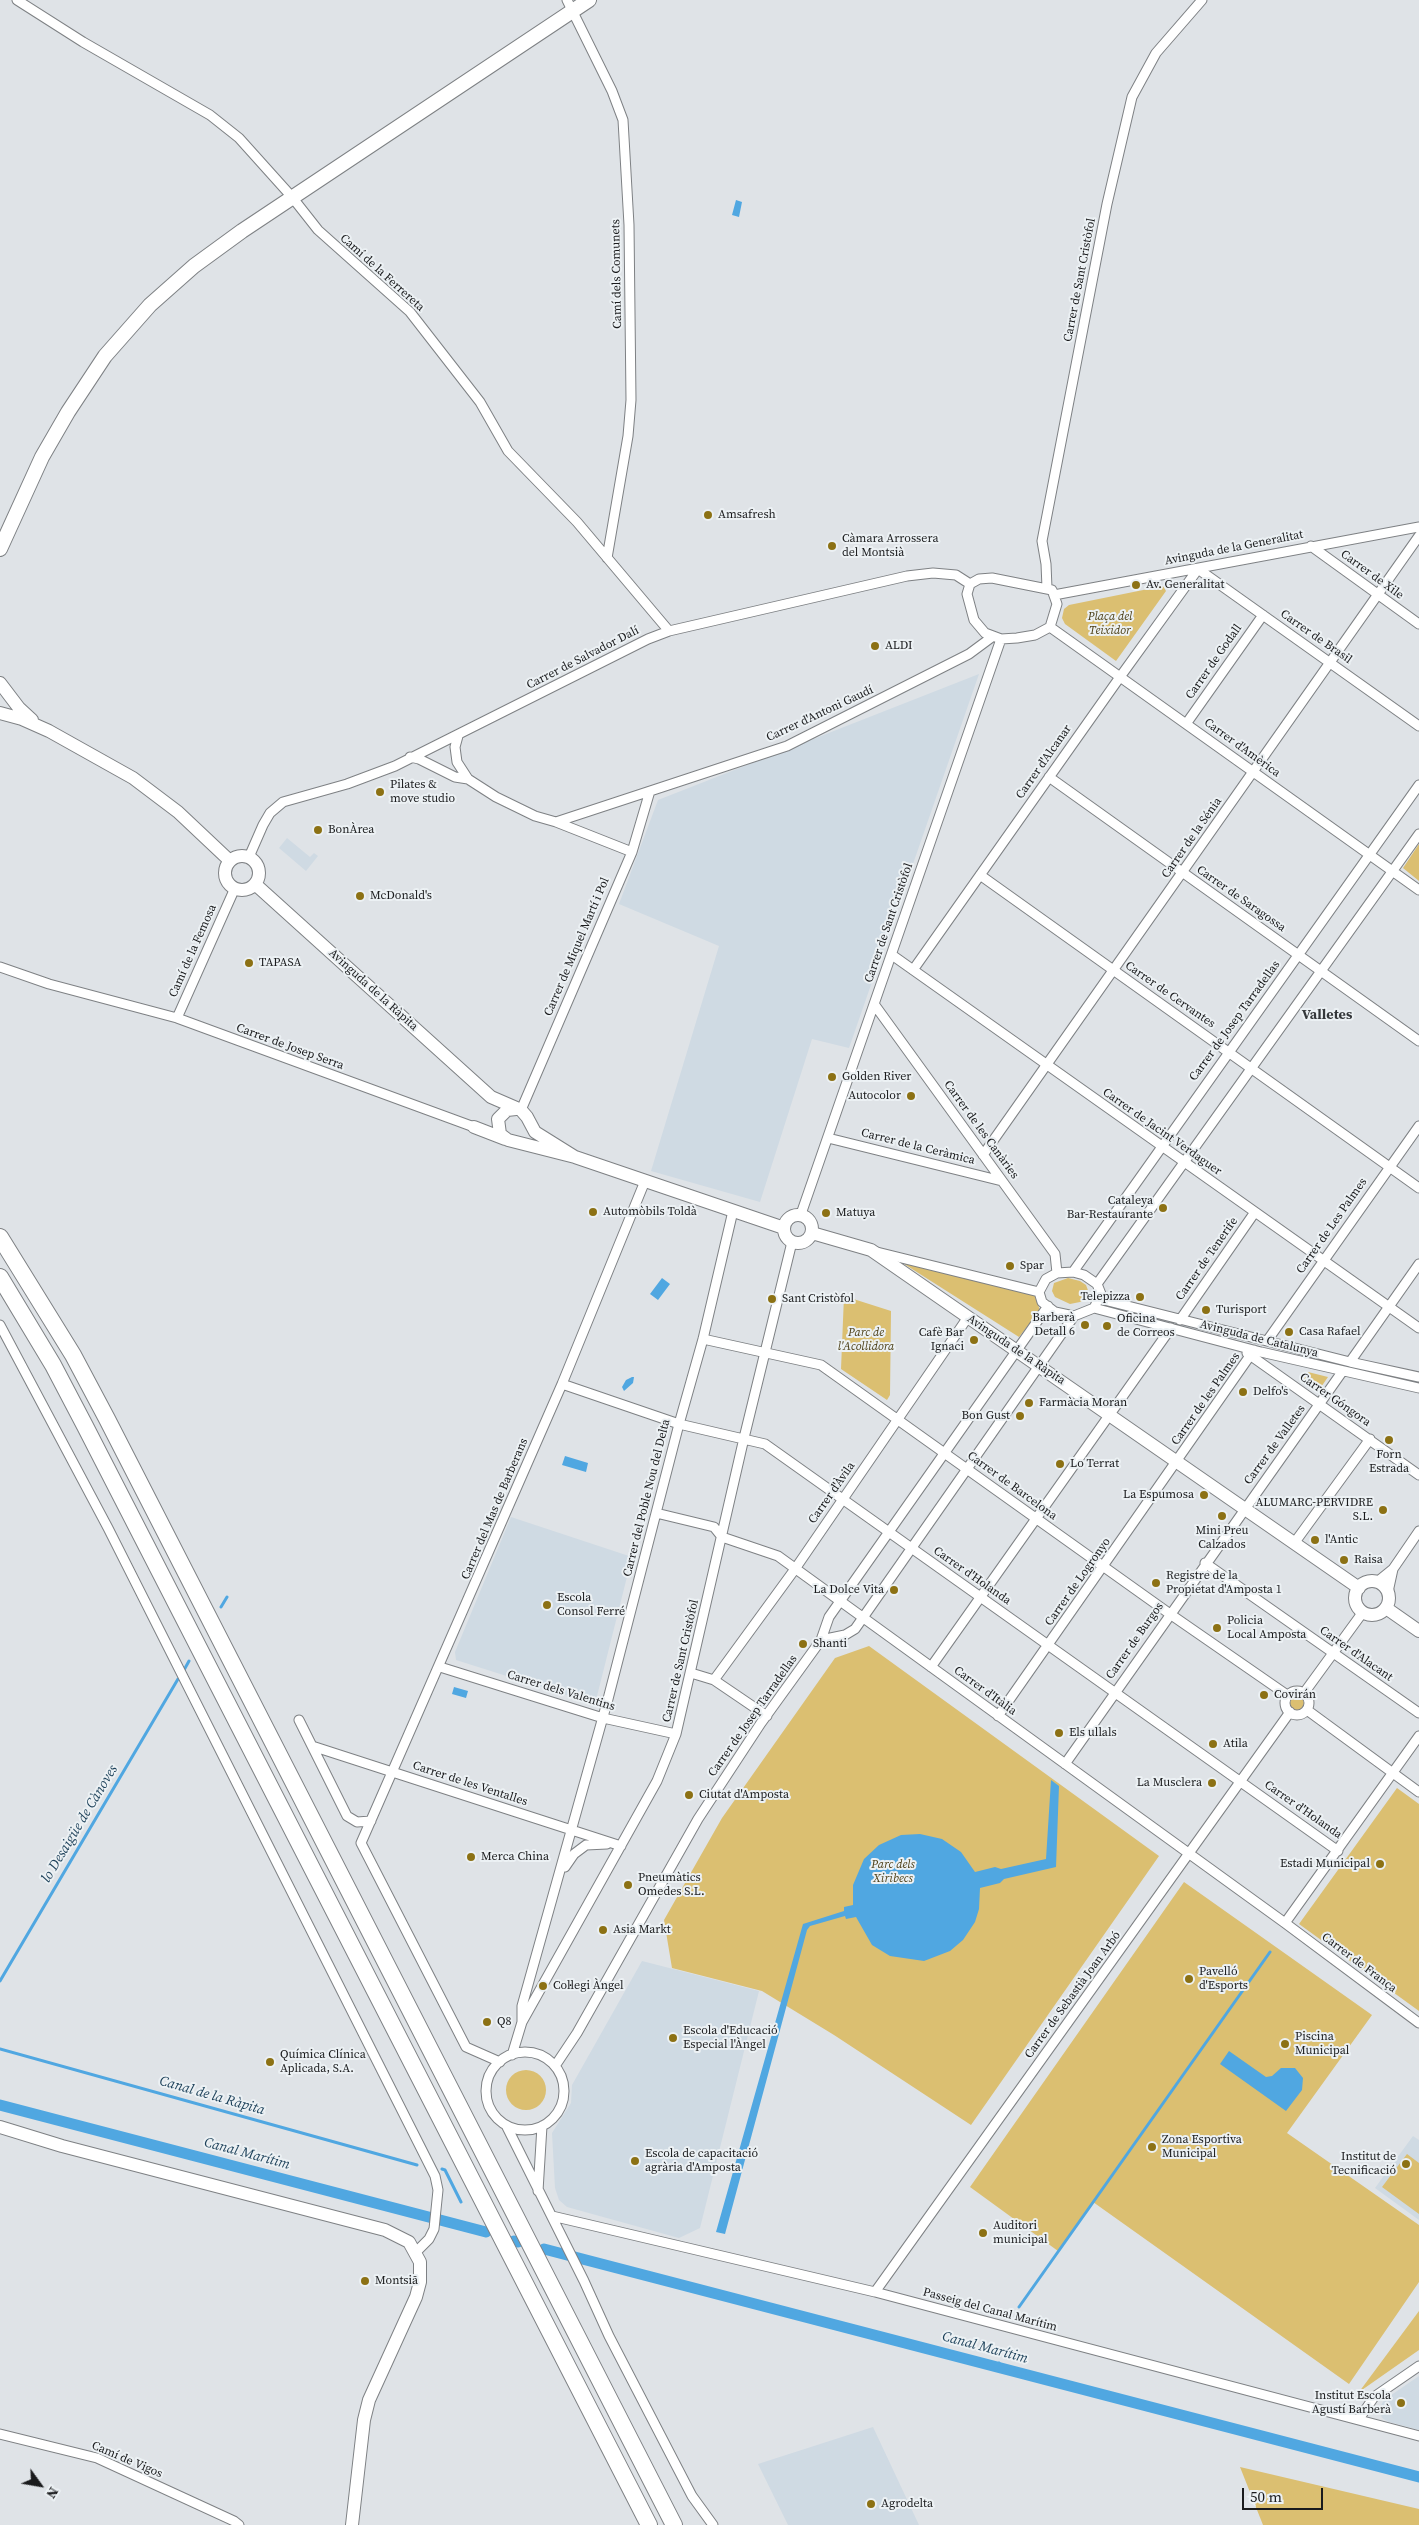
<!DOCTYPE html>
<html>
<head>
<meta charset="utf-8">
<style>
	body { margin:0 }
	#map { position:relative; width:1419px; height:2525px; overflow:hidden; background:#dfe3e7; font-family:"Source Serif 4",serif }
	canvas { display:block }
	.north { position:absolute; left:15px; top:2460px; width:50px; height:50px; -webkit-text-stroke:4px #ecf1f4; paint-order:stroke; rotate:122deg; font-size:14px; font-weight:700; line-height:20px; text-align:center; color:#1a1b1d }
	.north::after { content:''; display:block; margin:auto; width:18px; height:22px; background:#1a1b1d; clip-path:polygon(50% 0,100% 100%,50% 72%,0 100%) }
	.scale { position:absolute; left:1242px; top:2488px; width:81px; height:22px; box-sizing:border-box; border:2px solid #1a1b1d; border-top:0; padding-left:6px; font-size:15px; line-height:18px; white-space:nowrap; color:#1a1b1d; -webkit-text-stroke:4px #ecf1f4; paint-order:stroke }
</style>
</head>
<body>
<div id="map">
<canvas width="1419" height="2525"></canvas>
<div class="north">N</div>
<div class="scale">50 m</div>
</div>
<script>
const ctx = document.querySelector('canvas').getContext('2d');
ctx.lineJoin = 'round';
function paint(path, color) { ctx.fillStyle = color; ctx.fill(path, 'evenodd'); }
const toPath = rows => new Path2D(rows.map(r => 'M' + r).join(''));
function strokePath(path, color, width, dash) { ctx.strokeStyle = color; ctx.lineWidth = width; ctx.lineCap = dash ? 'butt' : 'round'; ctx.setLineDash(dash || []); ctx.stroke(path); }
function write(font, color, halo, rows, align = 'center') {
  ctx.font = font + ' "Source Serif 4",serif'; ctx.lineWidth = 4; ctx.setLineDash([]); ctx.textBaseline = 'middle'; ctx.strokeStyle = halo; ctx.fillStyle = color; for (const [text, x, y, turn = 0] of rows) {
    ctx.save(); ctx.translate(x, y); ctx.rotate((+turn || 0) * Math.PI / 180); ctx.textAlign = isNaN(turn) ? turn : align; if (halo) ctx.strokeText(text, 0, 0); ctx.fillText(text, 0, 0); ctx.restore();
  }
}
const built = toPath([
	[979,674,849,1048,812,1039,760,1202,651,1171,719,946,619,904,658,800],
	[287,838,310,857,314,853,318,856,306,871,279,848],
	[511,1517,632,1557,595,1704,456,1660,455,1652],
	[642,1961,759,1991,700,2228,679,2238,567,2207,559,2200,555,2188,552,2133,571,2103,572,2085],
	[1413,2136,1419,2140,1419,2220,1375,2188],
	[1419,2376,1419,2430,1389,2422,1382,2418,1379,2409,1384,2400],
	[873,2427,919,2525,788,2525,758,2464]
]);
const green = toPath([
	[1163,586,1166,591,1116,661,1065,624,1062,618,1064,609,1069,605],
	[1419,844,1419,881,1403,868],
	[901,1262,1034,1294,1040,1310,1019,1337],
	[1068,1278,1080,1281,1086,1285,1089,1293,1085,1301,1070,1304,1055,1297,1052,1291,1054,1283],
	[844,1296,891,1311,890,1395,887,1400,841,1369],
	[1308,1372,1328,1377,1319,1390,1304,1379],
	[869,1646,1159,1856,971,2125,834,2035,762,1991,672,1968,664,1920,722,1818,835,1658],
	'1290 1703a7 7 0 1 1 14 0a7 7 0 1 1-14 0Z',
	[1397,1788,1419,1804,1419,2011,1299,1924],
	[1184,1882,1372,2015,1287,2133,1419,2225,1419,2282,1349,2384,1093,2202,1058,2251,970,2187],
	'506 2090a20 20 0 1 1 40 0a20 20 0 1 1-40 0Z',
	[1407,2154,1419,2163,1419,2214,1382,2187],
	[1419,2311,1419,2350,1359,2392],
	[1240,2467,1419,2509,1419,2525,1263,2525]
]);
const water = toPath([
	[736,200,742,202,739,217,732,215],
	[662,1278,670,1284,658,1300,650,1294],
	[632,1377,634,1377,633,1383,624,1391,622,1387,626,1380],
	[565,1456,588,1463,586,1472,562,1465],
	[454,1687,468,1691,466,1698,452,1694],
	[1051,1780,1059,1786,1056,1867,1004,1879,1000,1883,980,1888,979,1909,975,1922,963,1940,950,1951,924,1961,890,1956,872,1945,856,1917,846,1919,845,1916,810,1926,807,1930,725,2234,716,2232,803,1924,844,1911,844,1907,853,1905,853,1885,864,1859,879,1845,901,1835,920,1834,942,1839,961,1852,975,1872,995,1867,1001,1869,1046,1859],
	[1229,2051,1266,2077,1272,2076,1281,2068,1295,2068,1303,2078,1302,2090,1286,2111,1220,2064]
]);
const stream = toPath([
	[221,1607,227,1597],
	[184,1670,189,1661],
	[0,1981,178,1679],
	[0,2049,417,2165],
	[442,2169,445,2170,461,2202],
	[1019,2307,1270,1952],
	[997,2368,999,2363]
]);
const canal = toPath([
	[0,2105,486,2232],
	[514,2241,518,2242],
	[544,2249,1419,2477]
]);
const street = toPath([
	[17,0,83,42,210,115,239,138,292,197,318,230,410,312,480,402,508,451,577,522,669,631],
	[567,0,612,91,623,120,629,225,631,400,628,436,607,558],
	[1311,546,1419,624],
	[992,578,1052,590,1057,604,1050,627,1035,635,1017,638,1001,639,985,633,974,620,967,594,970,584,979,579,992,578],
	[1047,588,1046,564,1042,541,1107,204,1132,97,1156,53,1202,0],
	[1054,595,1419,527],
	[1050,627,1419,890],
	[1186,724,1263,615],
	[458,736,455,747,457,762,468,779,496,797,535,816,556,822,787,746,969,654,992,637],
	[410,757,419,759,455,777,468,779],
	[1049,777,1419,1041],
	[556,822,632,852],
	[249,857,263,825,270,813,283,802,347,784,395,766,648,639,669,631,907,576,933,573,956,575,970,584],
	[980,875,1419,1188],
	[892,955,1419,1328],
	[0,967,49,984,177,1018,474,1127],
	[913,970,1120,677,1198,569,1419,726],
	[874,1004,1055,1254,1057,1273],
	[177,1018,235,888],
	[521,1110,632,852,650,791],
	[828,1138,1002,1181],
	[983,1155,1419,536],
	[801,1214,1001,639],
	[877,1252,1039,1292],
	[1073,1272,1419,785],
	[1073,1272,1084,1275,1097,1284,1101,1294,1094,1308,1074,1316,1055,1312,1042,1302,1039,1292,1046,1279,1057,1273,1073,1272],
	[1097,1284,1419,834],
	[1100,1299,1350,1362,1419,1377],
	[1094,1308,1261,1352,1419,1388],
	[1180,1320,1255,1212],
	[0,1325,108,1528,435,2176,438,2190,434,2229,429,2239,415,2253],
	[703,1339,821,1365,1170,1614,1287,1695],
	[1267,1341,1419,1126],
	[1247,1353,1419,1475],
	[1350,1362,1419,1264],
	[562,1384,679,1424,765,1444,1338,1851],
	[656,1513,714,1527,722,1537,778,1556,1285,1923,1419,2023],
	[1295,1542,1370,1439],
	[1205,1563,1419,1713],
	[1377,1582,1393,1569,1419,1531],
	[1388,1592,1393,1569],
	[821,1640,845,1635,855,1629,1074,1316],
	[440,1667,603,1718,676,1734],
	[931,1667,1171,1328],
	[691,1673,714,1680,767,1716],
	[714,1680,795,1569,968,1317],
	'1285 1703a12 12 0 1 1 24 0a12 12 0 1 1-24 0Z',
	[1304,1693,1363,1612],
	[1307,1710,1419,1792],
	[998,1716,1254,1350],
	[299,1720,347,1816,357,1822,371,1821],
	[312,1746,621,1846],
	[1065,1764,1342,1372],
	[565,1867,574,1854,586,1845,607,1844],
	[1285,1923,1419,1736],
	[522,2022,522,2006,608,1699,679,1424,703,1339,733,1211],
	'486 2091a39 39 0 1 1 78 0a39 39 0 1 1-78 0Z',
	[512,2055,522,2022,657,1781,676,1734,744,1438,792,1242],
	[500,2062,466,2047,361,1843,562,1384,645,1181],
	[555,2066,577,2033,698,1819,761,1723,821,1640,829,1617,1048,1306],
	[506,2125,584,2281,609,2336,692,2496,713,2525],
	[538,2191,542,2126],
	[552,2216,875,2292,1419,2436],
	[875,2292,1290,1712],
	[1359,2419,1374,2397,1419,2366],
	[0,2434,97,2458,234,2521,239,2525]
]);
const secondary = toPath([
	[0,683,19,708,32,720],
	[0,713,22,719,49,731,133,778,178,812,230,861],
	'225 873a17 17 0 1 1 34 0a17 17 0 1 1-34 0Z',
	[255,884,491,1097,521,1110,527,1117,535,1132,575,1157],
	[516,1109,507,1110,498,1119,500,1134,508,1140,575,1157,784,1228],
	[474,1127,505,1139],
	'784 1229a14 14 0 1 1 28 0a14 14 0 1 1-28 0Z',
	[812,1233,871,1250,1359,1588],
	'1355 1598a17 17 0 1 1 34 0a17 17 0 1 1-34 0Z',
	[1386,1608,1419,1631],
	[0,2127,62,2146,385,2230,409,2242,420,2262,420,2282,416,2297,369,2400,364,2420,352,2525]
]);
const primary = toPath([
	[0,549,42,457,68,412,105,356,150,305,194,266,242,231,589,0]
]);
const highway = toPath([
	[0,1237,73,1355,107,1419,674,2525],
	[0,1277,53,1365,85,1426,649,2525]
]);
const markers = [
	[708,515,5,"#8c7114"],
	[832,546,5,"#8c7114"],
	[1136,585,5,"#8c7114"],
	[875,646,5,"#8c7114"],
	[380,792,5,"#8c7114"],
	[318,830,5,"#8c7114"],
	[360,896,5,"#8c7114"],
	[249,963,5,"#8c7114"],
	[832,1077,5,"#8c7114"],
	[911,1096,5,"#8c7114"],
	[1163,1208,5,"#8c7114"],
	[593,1212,5,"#8c7114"],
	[826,1213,5,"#8c7114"],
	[1010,1266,5,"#8c7114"],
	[1140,1297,5,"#8c7114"],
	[772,1299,5,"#8c7114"],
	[1206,1310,5,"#8c7114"],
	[1085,1325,5,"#8c7114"],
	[1107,1326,5,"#8c7114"],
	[1289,1332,5,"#8c7114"],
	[974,1340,5,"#8c7114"],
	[1243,1392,5,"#8c7114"],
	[1029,1403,5,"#8c7114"],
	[1020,1416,5,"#8c7114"],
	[1389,1440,5,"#8c7114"],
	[1060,1464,5,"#8c7114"],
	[1204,1495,5,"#8c7114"],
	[1383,1510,5,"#8c7114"],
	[1222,1516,5,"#8c7114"],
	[1315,1540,5,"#8c7114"],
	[1344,1560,5,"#8c7114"],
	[1156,1583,5,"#8c7114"],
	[894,1590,5,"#8c7114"],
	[547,1605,5,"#8c7114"],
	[1217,1628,5,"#8c7114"],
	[803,1644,5,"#8c7114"],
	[1264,1695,5,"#8c7114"],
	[1059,1733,5,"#8c7114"],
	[1213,1744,5,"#8c7114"],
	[1212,1783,5,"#8c7114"],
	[689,1795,5,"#8c7114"],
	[471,1857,5,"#8c7114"],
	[1380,1864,5,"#8c7114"],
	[628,1885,5,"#8c7114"],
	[603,1930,5,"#8c7114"],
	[1189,1979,5,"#8c7114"],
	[543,1986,5,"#8c7114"],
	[487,2022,5,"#8c7114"],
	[673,2038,5,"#8c7114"],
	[1285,2044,5,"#8c7114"],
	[270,2062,5,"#8c7114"],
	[1152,2147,5,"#8c7114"],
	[635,2161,5,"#8c7114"],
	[1406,2164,5,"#8c7114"],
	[983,2233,5,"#8c7114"],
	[365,2281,5,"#8c7114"],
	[1401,2403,5,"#8c7114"],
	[871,2504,5,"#8c7114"]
];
const streetNames = [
	["Camí de la Ferrereta",382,273,42],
	["Camí dels Comunets",617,274,-91],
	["Carrer de Sant Cristòfol",1080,280,-79],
	["Avinguda de la Generalitat",1234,548,-11],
	["Carrer de Xile",1372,575,36],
	["Carrer de Brasil",1316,637,35],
	["Carrer de Salvador Dalí",583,658,-27],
	["Carrer de Godall",1214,662,-55],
	["Carrer d'Antoni Gaudí",820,714,-25],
	["Carrer d'Amèrica",1242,748,36],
	["Carrer d'Alcanar",1044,762,-55],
	["Carrer de la Sénia",1192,838,-55],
	["Carrer de Saragossa",1241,899,35],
	["Carrer de Sant Cristòfol",889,923,-71],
	["Carrer de Miquel Martí i Pol",577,947,-67],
	["Camí de la Femosa",193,951,-66],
	["Avinguda de la Ràpita",373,990,42],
	["Carrer de Cervantes",1170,995,35],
	["Carrer de Josep Tarradellas",1235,1021,-54],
	["Carrer de Josep Serra",290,1047,20],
	["Carrer de les Canàries",981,1130,54],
	["Carrer de Jacint Verdaguer",1162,1132,35],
	["Carrer de la Ceràmica",918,1147,14],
	["Carrer de Les Palmes",1332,1226,-55],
	["Carrer de Tenerife",1207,1259,-55],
	["Avinguda de Catalunya",1259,1339,14],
	["Avinguda de la Ràpita",1016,1350,34],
	["Carrer de les Palmes",1206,1399,-55],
	["Carrer Góngora",1335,1400,35],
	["Carrer de Valletes",1275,1445,-54],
	["Carrer de Barcelona",1012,1486,36],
	["Carrer d'Àvila",832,1493,-55],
	["Carrer del Poble Nou del Delta",647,1498,-76],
	["Carrer del Mas de Barberans",495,1509,-67],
	["Carrer d'Holanda",972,1576,35],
	["Carrer de Logronyo",1078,1582,-55],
	["Carrer de Burgos",1135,1641,-55],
	["Carrer d'Alacant",1356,1654,35],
	["Carrer de Sant Cristòfol",681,1661,-77],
	["Carrer dels Valentins",561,1691,17],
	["Carrer d'Itàlia",985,1691,36],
	["Carrer de Josep Tarradellas",753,1716,-55],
	["Carrer de les Ventalles",470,1784,18],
	["Carrer d'Holanda",1303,1810,35],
	["Carrer de França",1359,1963,37],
	["Carrer de Sebastià Joan Arbó",1073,1995,-54],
	["Passeig del Canal Marítim",990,2310,15],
	["Camí de Vigos",127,2460,23]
];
const poiNames = [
	["Amsafresh",718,515],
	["Càmara Arrossera",842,539],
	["del Montsià",842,553],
	["Av. Generalitat",1146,585],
	["ALDI",885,646],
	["Pilates &",390,785],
	["move studio",390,799],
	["BonÀrea",328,830],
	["McDonald's",370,896],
	["TAPASA",259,963],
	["Golden River",842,1077],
	["Autocolor",901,1096,"right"],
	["Cataleya",1153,1201,"right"],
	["Bar-Restaurante",1153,1215,"right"],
	["Automòbils Toldà",603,1212],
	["Matuya",836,1213],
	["Spar",1020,1266],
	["Telepizza",1130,1297,"right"],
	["Sant Cristòfol",782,1299],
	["Turisport",1216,1310],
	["Barberà",1075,1318,"right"],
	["Detall 6",1075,1332,"right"],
	["Oficina",1117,1319],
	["de Correos",1117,1333],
	["Casa Rafael",1299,1332],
	["Cafè Bar",964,1333,"right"],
	["Ignaci",964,1347,"right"],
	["Delfo's",1253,1392],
	["Farmàcia Moran",1039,1403],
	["Bon Gust",1010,1416,"right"],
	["Forn",1389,1455,"center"],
	["Estrada",1389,1469,"center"],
	["Lo Terrat",1070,1464],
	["La Espumosa",1194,1495,"right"],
	["ALUMARC-PERVIDRE",1373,1503,"right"],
	["S.L.",1373,1517,"right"],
	["Mini Preu",1222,1531,"center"],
	["Calzados",1222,1545,"center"],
	["l'Antic",1325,1540],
	["Raisa",1354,1560],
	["Registre de la",1166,1576],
	["Propietat d'Amposta 1",1166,1590],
	["La Dolce Vita",884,1590,"right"],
	["Escola",557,1598],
	["Consol Ferré",557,1612],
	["Policia",1227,1621],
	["Local Amposta",1227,1635],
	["Shanti",813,1644],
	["Covirán",1274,1695],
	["Els ullals",1069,1733],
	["Atila",1223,1744],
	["La Musclera",1202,1783,"right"],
	["Ciutat d'Amposta",699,1795],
	["Merca China",481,1857],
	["Estadi Municipal",1370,1864,"right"],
	["Pneumàtics",638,1878],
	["Omedes S.L.",638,1892],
	["Asia Markt",613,1930],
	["Pavelló",1199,1972],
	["d'Esports",1199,1986],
	["Col·legi Àngel",553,1986],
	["Q8",497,2022],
	["Escola d'Educació",683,2031],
	["Especial l'Àngel",683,2045],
	["Piscina",1295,2037],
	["Municipal",1295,2051],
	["Química Clínica",280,2055],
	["Aplicada, S.A.",280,2069],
	["Zona Esportiva",1162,2140],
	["Municipal",1162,2154],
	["Escola de capacitació",645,2154],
	["agrària d'Amposta",645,2168],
	["Institut de",1396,2157,"right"],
	["Tecnificació",1396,2171,"right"],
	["Auditori",993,2226],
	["municipal",993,2240],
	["Montsiā",375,2281],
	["Institut Escola",1391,2396,"right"],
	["Agustí Barberà",1391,2410,"right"],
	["Agrodelta",881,2504]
];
const parkNames = [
	["Plaça del",1110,617],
	["Teixidor",1110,631],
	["Parc de",866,1333],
	["l'Acollidora",866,1347],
	["Parc dels",893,1865],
	["Xiribecs",893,1879]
];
const neighbourhoodNames = [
	["Valletes",1327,1015]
];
const waterNames = [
	["lo Desaigüe de Cànoves",80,1824,-59],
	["Canal de la Ràpita",212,2096,16],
	["Canal Marítim",247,2154,15],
	["Canal Marítim",985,2348,15]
];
paint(built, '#cfdae3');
paint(green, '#dbbf71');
paint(water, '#50a7e1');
strokePath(stream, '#50a7e1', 3);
strokePath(canal, '#50a7e1', 11);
strokePath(street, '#7e8184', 11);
strokePath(secondary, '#7e8184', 14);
strokePath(primary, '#7e8184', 16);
strokePath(highway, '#7e8184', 18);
strokePath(street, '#fff', 9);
strokePath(secondary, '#fff', 12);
strokePath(primary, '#fff', 14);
strokePath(highway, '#fff', 16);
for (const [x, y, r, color] of markers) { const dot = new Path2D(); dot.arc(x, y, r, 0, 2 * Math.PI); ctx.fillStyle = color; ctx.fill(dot); strokePath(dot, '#ecf1f4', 2); }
write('12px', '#1a1b1d', '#ecf1f4', streetNames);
write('12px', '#1a1b1d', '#ecf1f4', poiNames, 'left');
write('italic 12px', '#4d4018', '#ecf1f4', parkNames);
write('bold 14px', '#34373a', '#ecf1f4', neighbourhoodNames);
write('italic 14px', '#1b3f58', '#ecf1f4', waterNames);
</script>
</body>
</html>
